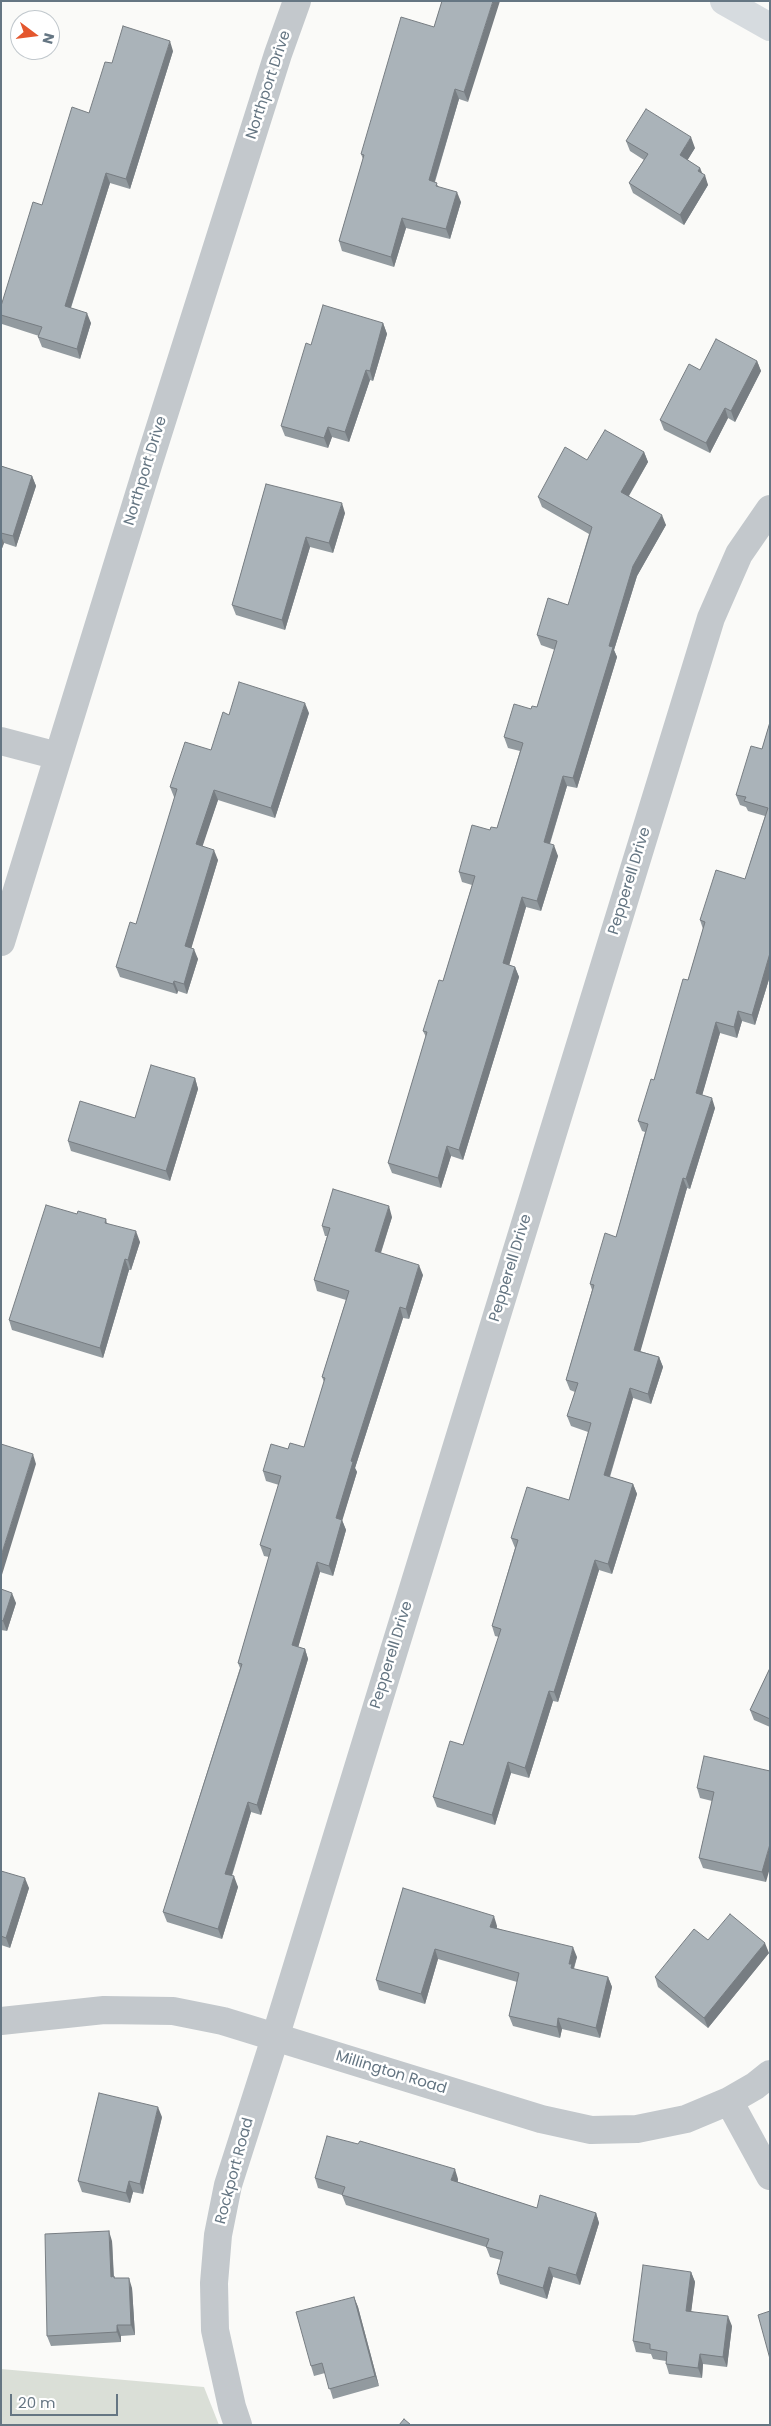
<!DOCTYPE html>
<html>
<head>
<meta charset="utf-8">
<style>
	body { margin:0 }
	#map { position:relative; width:771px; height:2426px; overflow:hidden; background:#fafaf8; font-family:Poppins,sans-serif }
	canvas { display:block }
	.frame { position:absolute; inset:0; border:2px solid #657683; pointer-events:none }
	.north { position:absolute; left:10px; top:10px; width:50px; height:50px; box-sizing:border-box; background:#fff; border:1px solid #c1c8cd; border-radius:50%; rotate:105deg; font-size:14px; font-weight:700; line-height:20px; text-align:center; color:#657683 }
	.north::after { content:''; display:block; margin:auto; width:18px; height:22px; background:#e4572e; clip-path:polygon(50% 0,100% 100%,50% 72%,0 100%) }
	.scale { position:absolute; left:10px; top:2394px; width:108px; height:22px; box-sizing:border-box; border:2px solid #657683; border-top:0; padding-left:6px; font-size:15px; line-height:18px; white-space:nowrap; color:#657683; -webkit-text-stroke:4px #fff; paint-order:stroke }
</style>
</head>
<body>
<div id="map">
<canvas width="771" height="2426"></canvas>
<div class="frame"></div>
<div class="north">N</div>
<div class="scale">20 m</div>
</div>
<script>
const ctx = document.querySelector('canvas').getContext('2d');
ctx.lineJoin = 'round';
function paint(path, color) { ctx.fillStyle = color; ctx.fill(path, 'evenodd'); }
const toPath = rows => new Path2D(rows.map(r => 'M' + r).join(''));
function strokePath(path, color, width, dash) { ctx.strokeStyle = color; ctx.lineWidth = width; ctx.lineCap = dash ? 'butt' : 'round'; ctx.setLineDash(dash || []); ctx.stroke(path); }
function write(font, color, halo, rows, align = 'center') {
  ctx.font = font + ' Poppins,sans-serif'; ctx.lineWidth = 5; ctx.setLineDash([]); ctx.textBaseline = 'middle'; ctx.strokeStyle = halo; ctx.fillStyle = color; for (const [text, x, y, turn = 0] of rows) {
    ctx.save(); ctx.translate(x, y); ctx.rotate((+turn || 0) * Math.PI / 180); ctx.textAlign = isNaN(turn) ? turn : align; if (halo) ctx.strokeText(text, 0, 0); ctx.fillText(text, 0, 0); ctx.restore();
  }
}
const green = toPath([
	[1,2369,204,2387,219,2425,1,2425]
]);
const minor = toPath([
	[1,741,58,756],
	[1,942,149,462,278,54,297,1],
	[1,2021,104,2010,173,2011,223,2021,541,2119,591,2130,637,2129,686,2119,729,2101,755,2086,770,2074],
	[729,2101,770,2176],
	[238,2425,232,2407,215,2330,214,2283,218,2235,228,2185,275,2038,711,618,739,554,770,509]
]);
const major = toPath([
	[724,1,770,27]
]);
const wall = toPath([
	[442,1,468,102,459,99,435,182,439,187,461,202,450,239,406,228,394,267,342,251,339,241,363,159,361,154,434,27],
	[173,51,130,189,110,183,71,308,91,323,80,359,42,347,38,337,39,336,2,324,1,321,1,306,112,63],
	[626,141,695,148,687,160,700,168,708,185,684,225,633,193,629,183,644,160,630,151],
	[383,323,387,334,373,381,370,380,349,442,332,437,328,448,285,436,281,426,311,345],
	[757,361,761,371,735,422,728,418,710,453,664,430,660,420,700,370],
	[644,452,648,462,629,496,666,525,637,576,614,650,617,657,577,788,567,786,550,844,558,856,541,911,526,907,509,965,515,967,519,977,463,1160,451,1156,441,1188,392,1173,388,1163,426,1037,423,1031,443,981,472,885,462,882,459,872,490,830,497,828,520,751,508,748,504,737,531,709,537,707,555,650,541,645,537,635,568,605,589,534,542,507,538,497,587,460],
	[1,466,32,476,36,486,16,547,4,543,1,551],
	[266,484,345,513,333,553,310,547,285,630,236,615,232,605],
	[309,713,275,818,218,800,202,846,218,860,191,948,198,959,187,994,178,991,177,994,120,977,116,967,136,924,175,798,174,797,170,787,211,750,229,715],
	[770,722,770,976,755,1025,742,1021,737,1038,720,1033,702,1095,715,1108,690,1189,687,1188,640,1351,659,1357,663,1367,651,1404,633,1398,610,1477,633,1484,637,1494,612,1574,599,1570,558,1702,553,1701,529,1778,511,1773,495,1825,437,1807,433,1797,463,1745,499,1637,495,1636,492,1626,515,1548,511,1538,569,1500,588,1432,571,1426,567,1416,575,1392,570,1390,566,1380,592,1290,590,1284,616,1237,645,1132,642,1131,638,1121,654,1080,688,980,703,929,700,920,745,879,765,816,748,811,746,807,740,805,736,795,762,749],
	[195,1078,198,1089,170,1181,71,1151,68,1141,135,1118],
	[77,1214,106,1219,107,1223,140,1242,131,1270,129,1270,103,1358,12,1330,9,1320],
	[392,1217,381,1253,423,1275,409,1319,403,1318,355,1468,357,1472,342,1520,346,1530,333,1576,320,1572,298,1647,305,1649,308,1659,261,1815,251,1812,232,1876,238,1887,222,1939,167,1922,163,1912,240,1668,238,1663,269,1557,264,1556,260,1545,279,1485,266,1481,263,1471,288,1449,304,1447,324,1382,322,1377,346,1300,317,1291,314,1280,327,1236,325,1236,322,1226],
	[1,1589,16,1603,7,1631,1,1630],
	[770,1668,770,1727,754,1720,750,1710],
	[770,1771,766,1882,703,1868,699,1858,712,1801,700,1798,697,1788],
	[1,1871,29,1888,10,1948,1,1945],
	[403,1888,497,1926,497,1928,577,1957,574,1969,608,1977,612,1987,600,2038,562,2029,560,2038,513,2026,509,2016,517,1982,438,1959,425,2004,379,1990,376,1980],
	[708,1940,769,1953,708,2028,658,1987,655,1977],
	[162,2117,143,2194,133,2192,130,2203,82,2192,78,2181],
	[315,2178,458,2179,458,2182,537,2208,596,2213,599,2223,580,2285,553,2277,547,2299,500,2284,497,2274,501,2260,490,2257,486,2247,346,2205,342,2195,318,2188],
	[112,2241,114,2276,115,2278,132,2288,135,2335,121,2336,121,2342,51,2346,47,2336],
	[691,2272,695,2282,691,2311,732,2326,727,2367,703,2364,702,2378,669,2374,666,2364,666,2361,653,2359,651,2354,636,2352,633,2341],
	[354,2297,358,2307,379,2386,333,2399,325,2373,314,2376,311,2366]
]);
const shadedWall = toPath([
	[493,1,500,1,468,102,464,92],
	[170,41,173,51,130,189,126,179],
	[455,89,459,99,432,190,429,180],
	[691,137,695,148,684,166,680,155],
	[700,168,703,177,705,175,708,185,684,225,680,215,698,171],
	[106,173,110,183,68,316,65,306],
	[457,192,461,202,450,239,446,229],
	[402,218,406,228,394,267,391,257],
	[87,313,91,323,80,359,77,349],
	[383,323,387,334,373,381,370,371],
	[757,361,761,371,735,422,731,411],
	[366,370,370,380,349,442,345,432],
	[725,408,728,418,710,453,706,443],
	[328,427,332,437,328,448,324,438],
	[644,452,648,462,625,502,621,492],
	[32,476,36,486,16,547,13,536],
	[342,503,345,513,333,553,329,543],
	[662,515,666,525,637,576,614,650,617,657,577,788,573,778,609,646,633,566],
	[1,536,4,543,1,551],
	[306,537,310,547,285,630,282,620],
	[305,703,309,713,275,818,271,808],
	[563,776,567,786,547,852,544,842],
	[214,790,218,800,200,854,196,844],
	[554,845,558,856,541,911,537,901],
	[214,850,218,860,189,956,185,946],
	[522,897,526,907,507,973,503,963],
	[194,949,198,959,187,994,184,984],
	[770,953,770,976,755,1025,752,1015],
	[515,967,519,977,463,1160,459,1150],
	[174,981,178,991,177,994,173,984],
	[738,1011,742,1021,737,1038,734,1027],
	[716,1022,720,1033,700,1103,696,1093],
	[195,1078,198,1089,170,1181,166,1171],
	[712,1098,715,1108,690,1189,686,1179],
	[447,1146,451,1156,441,1188,438,1178],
	[683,1178,687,1188,638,1360,634,1350],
	[389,1206,392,1217,378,1261,375,1251],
	[136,1231,140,1242,131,1270,128,1260],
	[125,1259,129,1270,103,1358,100,1348],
	[419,1265,423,1275,409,1319,406,1309],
	[400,1307,403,1318,355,1468,357,1472,340,1528,336,1518,351,1461],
	[659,1357,663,1367,651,1404,648,1394],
	[630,1388,633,1398,607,1485,604,1475],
	[33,1454,36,1464,1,1578,1,1556],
	[633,1484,637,1494,612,1574,608,1564],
	[342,1520,346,1530,333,1576,329,1566],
	[595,1560,599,1570,558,1702,554,1692],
	[317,1562,320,1572,296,1655,292,1645],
	[12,1593,16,1603,7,1631,3,1621],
	[305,1649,308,1659,261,1815,257,1805],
	[549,1691,553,1701,529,1778,525,1768],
	[508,1762,511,1773,495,1825,492,1815],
	[248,1802,251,1812,229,1884,225,1874],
	[770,1844,770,1868,766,1882,762,1872],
	[234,1876,238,1887,222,1939,218,1929],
	[25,1878,29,1888,10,1948,6,1938],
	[494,1916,497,1926,494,1937,490,1927],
	[765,1943,769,1953,708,2028,704,2018],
	[573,1947,577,1957,573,1970,574,1978,569,1964],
	[435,1949,438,1959,425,2004,421,1994],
	[608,1977,612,1987,600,2038,596,2028],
	[558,2018,562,2029,560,2038,557,2027],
	[158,2107,162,2117,143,2194,140,2184],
	[455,2169,458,2179,455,2191,451,2180],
	[129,2181,133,2192,130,2203,126,2193],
	[596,2213,599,2223,580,2285,576,2275],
	[109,2231,112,2241,114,2287,111,2277],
	[549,2267,553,2277,547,2299,543,2288],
	[691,2272,695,2282,690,2321,686,2311],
	[129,2278,132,2288,135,2335,131,2325],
	[354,2297,358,2307,379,2386,375,2376],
	[728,2316,732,2326,727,2367,723,2357],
	[117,2325,121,2336,121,2342,117,2332],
	[700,2354,703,2364,702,2378,698,2368]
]);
const building = toPath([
	[442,1,493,1,464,92,455,89,429,180,437,183,436,186,457,192,446,229,402,218,391,257,339,241,364,155,361,154,401,17,434,27,442,1],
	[123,26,170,41,126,179,106,173,65,306,87,313,77,349,38,337,42,327,1,315,1,306,33,202,42,205,72,107,89,113,105,62,112,63,123,26],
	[646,109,691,137,680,155,700,168,698,171,705,175,680,215,629,183,648,154,626,141,646,109],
	[323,305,383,323,370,371,366,370,345,432,328,427,324,438,281,426,306,343,311,345,323,305],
	[716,339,757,361,731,411,725,408,706,443,660,420,689,364,700,370,716,339],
	[605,430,644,452,621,492,662,515,633,566,609,646,613,647,573,778,563,776,544,842,554,845,537,901,522,897,503,963,515,967,459,1150,447,1146,438,1178,388,1163,427,1032,423,1031,439,980,443,981,475,876,459,872,472,825,490,830,491,827,497,828,523,743,504,737,514,704,531,709,532,706,537,707,557,641,537,635,548,598,568,605,592,527,538,497,565,447,587,460,605,430],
	[1,466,32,476,13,536,1,533,1,466],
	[266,484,342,503,329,543,306,537,282,620,232,605,266,484],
	[239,682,305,703,271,808,214,790,196,844,214,850,185,946,194,949,184,984,174,981,173,984,116,967,130,922,136,924,177,789,170,787,185,742,211,750,223,712,229,715,239,682],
	[770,722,770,953,752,1015,738,1011,734,1027,716,1022,696,1093,712,1098,686,1179,683,1178,634,1350,659,1357,648,1394,630,1388,604,1475,633,1484,608,1564,595,1560,554,1692,549,1691,525,1768,508,1762,492,1815,433,1797,450,1741,463,1745,501,1629,492,1626,518,1540,511,1538,527,1487,569,1500,591,1423,567,1416,578,1383,566,1380,594,1285,590,1284,605,1233,616,1237,648,1124,638,1121,651,1079,654,1080,683,979,688,980,705,922,700,920,716,870,745,879,768,808,744,801,746,797,736,795,751,746,762,749,770,722],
	[151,1065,195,1078,166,1171,68,1141,80,1101,135,1118,151,1065],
	[333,1189,389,1206,375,1251,419,1265,406,1309,400,1307,351,1461,353,1462,336,1518,342,1520,329,1566,317,1562,292,1645,305,1649,257,1805,248,1802,225,1874,234,1876,218,1929,163,1912,242,1664,238,1663,271,1549,260,1545,281,1476,263,1471,271,1444,288,1449,290,1443,304,1447,325,1378,322,1377,349,1291,314,1280,330,1228,322,1226,333,1189],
	[46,1205,77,1214,78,1211,106,1219,105,1223,136,1231,128,1260,125,1259,100,1348,9,1320,46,1205],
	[1,1444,33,1454,1,1556,1,1444],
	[1,1589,12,1593,3,1621,1,1620,1,1589],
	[770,1668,770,1719,750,1710,770,1668],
	[704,1756,770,1771,770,1844,762,1872,699,1858,714,1792,697,1788,704,1756],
	[1,1871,25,1878,6,1938,1,1936,1,1871],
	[403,1888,494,1916,490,1927,573,1947,569,1964,572,1964,571,1968,608,1977,596,2028,558,2018,557,2027,509,2016,519,1973,435,1949,421,1994,376,1980,403,1888],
	[730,1914,765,1943,704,2018,655,1977,694,1929,708,1940,730,1914],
	[99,2093,158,2107,140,2184,129,2181,126,2193,78,2181,99,2093],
	[327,2136,358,2144,360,2141,455,2169,451,2180,537,2208,540,2195,596,2213,576,2275,549,2267,543,2288,497,2274,503,2252,486,2247,489,2239,342,2195,345,2187,315,2178,327,2136],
	[109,2231,111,2277,114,2276,114,2278,129,2278,131,2325,117,2325,117,2332,47,2336,45,2234,109,2231],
	[643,2265,691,2272,686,2311,728,2316,723,2357,700,2354,698,2368,666,2364,667,2352,650,2349,650,2344,633,2341,643,2265],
	[354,2297,375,2376,329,2389,322,2363,311,2366,296,2312,354,2297],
	[770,2311,770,2359,758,2315,770,2311],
	[404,2419,411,2425,399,2425,404,2419]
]);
const streetNames = [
	["Northport Drive",269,85,-72],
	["Northport Drive",146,471,-73],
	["Pepperell Drive",630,881,-73],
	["Pepperell Drive",511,1268,-73],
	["Pepperell Drive",392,1655,-73],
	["Millington Road",391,2073,17],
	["Rockport Road",235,2171,-75]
];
paint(green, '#dadfd7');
strokePath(minor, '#c3c8cc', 28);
strokePath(major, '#d6dbdf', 28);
paint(wall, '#929a9f');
paint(shadedWall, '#777d82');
paint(building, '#aab3b9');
strokePath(building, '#777d82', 1);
write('15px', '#657683', '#fff', streetNames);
</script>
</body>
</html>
